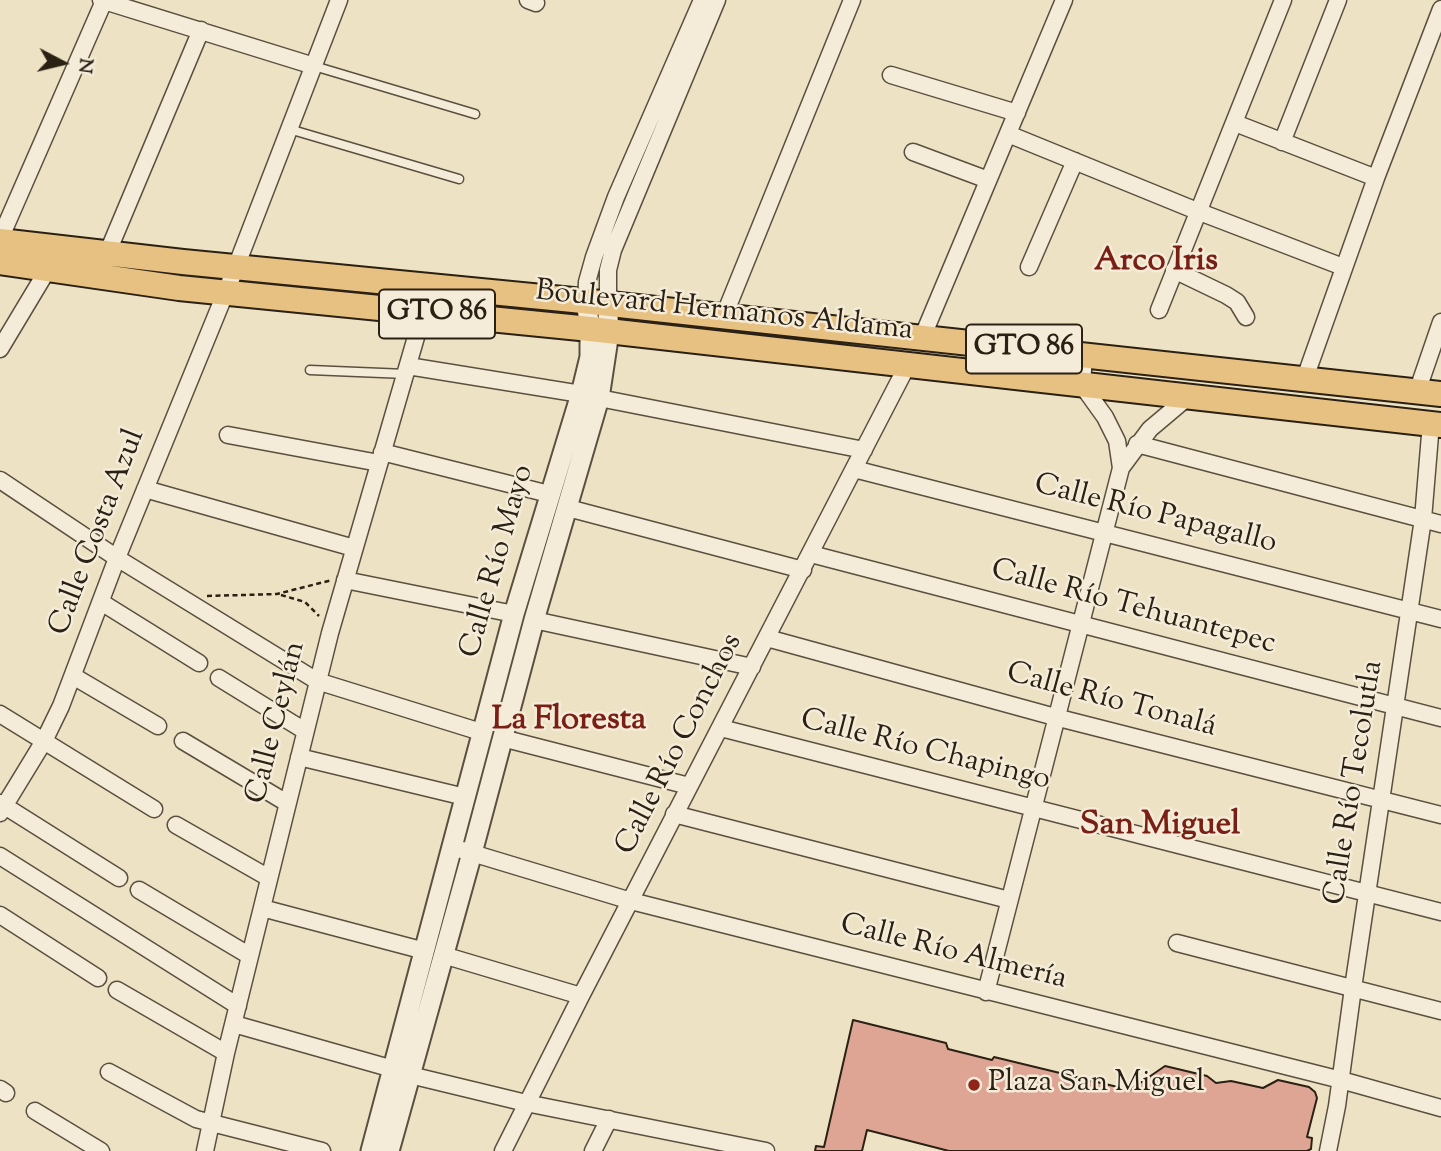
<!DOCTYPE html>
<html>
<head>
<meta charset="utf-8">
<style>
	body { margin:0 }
	#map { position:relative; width:1441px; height:1151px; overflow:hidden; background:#eee2c4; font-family:"Sorts Mill Goudy",serif }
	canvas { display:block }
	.north { position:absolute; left:28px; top:28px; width:70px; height:70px; -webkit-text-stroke:5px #f4ecd9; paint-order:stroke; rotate:97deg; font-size:19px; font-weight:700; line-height:28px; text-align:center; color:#2a2013 }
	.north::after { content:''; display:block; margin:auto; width:24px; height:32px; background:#2a2013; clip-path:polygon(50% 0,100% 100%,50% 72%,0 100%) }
</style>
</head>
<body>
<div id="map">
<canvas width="1441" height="1151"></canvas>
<div class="north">N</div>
</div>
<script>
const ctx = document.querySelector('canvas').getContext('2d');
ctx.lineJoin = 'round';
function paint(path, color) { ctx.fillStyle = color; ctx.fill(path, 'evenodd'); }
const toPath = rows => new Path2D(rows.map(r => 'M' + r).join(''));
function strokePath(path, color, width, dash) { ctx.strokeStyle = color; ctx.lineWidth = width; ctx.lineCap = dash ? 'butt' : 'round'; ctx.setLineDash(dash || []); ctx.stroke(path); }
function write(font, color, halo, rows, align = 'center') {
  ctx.font = font + ' "Sorts Mill Goudy",serif'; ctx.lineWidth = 5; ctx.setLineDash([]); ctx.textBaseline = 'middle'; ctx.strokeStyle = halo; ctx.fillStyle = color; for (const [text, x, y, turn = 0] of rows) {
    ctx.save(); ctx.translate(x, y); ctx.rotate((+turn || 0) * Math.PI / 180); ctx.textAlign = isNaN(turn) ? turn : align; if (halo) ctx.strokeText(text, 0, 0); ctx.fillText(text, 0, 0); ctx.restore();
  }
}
const building = toPath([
	[853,1020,946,1043,948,1049,992,1060,994,1057,1130,1090,1165,1066,1207,1076,1216,1083,1231,1081,1263,1088,1278,1080,1309,1087,1315,1092,1317,1098,1307,1137,1312,1138,1311,1149,1307,1151,949,1151,867,1130,862,1151,815,1151,816,1146,824,1147,853,1020]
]);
const path = toPath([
	[281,595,305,602,319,616],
	[207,596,277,594,332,580]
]);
const service = toPath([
	[314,66,475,114],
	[289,129,459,179],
	[310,370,406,374]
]);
const minor = toPath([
	[101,0,314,66],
	[528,0,536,3],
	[891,75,1017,113],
	[1235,123,1376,178],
	[1008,134,1197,211,1343,267],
	[1282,142,1338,0],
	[913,152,988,180],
	[0,239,104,1],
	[107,254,201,30],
	[1029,267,1075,161],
	[1174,270,1226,295,1237,302,1246,317],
	[586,301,587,282,594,257,616,197,702,0],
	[608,305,608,270,613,250,717,0],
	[1159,310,1283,0],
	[724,316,852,0],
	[922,338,1064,0],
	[0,349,48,269],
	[1084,355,1082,385,1105,417,1117,441,1121,468],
	[408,366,581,394],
	[1305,378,1376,178,1441,9],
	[1417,392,1441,322],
	[599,398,864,450],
	[228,435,379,463],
	[1137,444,1441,524],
	[382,452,549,494],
	[854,469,1441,619],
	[0,480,117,558,317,681,481,732],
	[145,489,354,548],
	[568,508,803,570],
	[811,554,1441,718],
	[345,580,514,614],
	[101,602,199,663],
	[534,620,752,667],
	[767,638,1055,717,1441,815],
	[73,676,158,726],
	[219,678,305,731],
	[0,714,154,809],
	[721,728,1441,912],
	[502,738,689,786],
	[183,741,287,803],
	[299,757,465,797],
	[0,803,119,878],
	[0,813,44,741,61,706,117,558,236,267,339,0],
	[674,814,1009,900],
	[176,825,269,878],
	[462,850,631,901,1341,1080,1441,1108],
	[0,856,238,1006],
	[139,890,250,956],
	[262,908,425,951],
	[0,915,98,978],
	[1177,943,1441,1011],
	[443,955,581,996],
	[117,990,226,1053],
	[986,992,1121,468,1150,429,1188,397],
	[234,1024,393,1069],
	[109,1072,196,1119,322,1151],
	[410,1075,526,1103,766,1151],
	[0,1089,6,1093],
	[35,1111,101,1151],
	[205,1151,226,1053,330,633,423,313],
	[503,1151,581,996,908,364],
	[593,1151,609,1119],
	[1328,1151,1337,1106,1353,988,1423,519,1431,423]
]);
const tertiary = toPath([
	[371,1151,514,614,581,394,590,357,590,329,586,301],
	[389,1151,472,853,534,620,599,398,609,332,608,317]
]);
const primary = toPath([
	[0,241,183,262,573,300,1441,394],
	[0,262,179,288,590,329,1441,425]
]);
const markers = [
	[974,1085,7,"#8f2418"]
];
const shields = [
	[437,314,116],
	[1024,349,116]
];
const shieldNames = [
	["GTO 86",437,314],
	["GTO 86",1024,349]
];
const streetNames = [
	["Boulevard Hermanos Aldama",724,313,6],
	["Calle Río Papagallo",1155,516,14],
	["Calle Costa Azul",99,533,-69],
	["Calle Río Mayo",499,562,-74],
	["Calle Río Tehuantepec",1133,609,15],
	["Calle Río Tonalá",1111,702,15],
	["Calle Ceylán",278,723,-76],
	["Calle Río Conchos",681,745,-63],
	["Calle Río Chapingo",925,752,14],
	["Calle Río Tecolutla",1356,783,-81],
	["Calle Río Almería",953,954,14]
];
const poiNames = [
	["Plaza San Miguel",988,1085]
];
const quarterNames = [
	["Arco Iris",1156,263],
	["La Floresta",569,722],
	["San Miguel",1160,827]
];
paint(building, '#dea594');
strokePath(building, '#2a2013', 2);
strokePath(service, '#5b503f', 11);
strokePath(minor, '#5b503f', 19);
strokePath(tertiary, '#5b503f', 23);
strokePath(primary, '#2a2013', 28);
strokePath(path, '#2a2013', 2.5, [5, 3.5]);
strokePath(service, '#f4ecd9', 8);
strokePath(minor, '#f4ecd9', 16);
strokePath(tertiary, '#f4ecd9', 19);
strokePath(primary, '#e7c182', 24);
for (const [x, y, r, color] of markers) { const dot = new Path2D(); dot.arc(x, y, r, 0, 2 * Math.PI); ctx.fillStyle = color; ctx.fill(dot); strokePath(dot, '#f4ecd9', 2.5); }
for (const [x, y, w] of shields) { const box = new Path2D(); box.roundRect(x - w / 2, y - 24.5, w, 49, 5); ctx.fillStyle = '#f4ecd9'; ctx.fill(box); strokePath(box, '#2a2013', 2); }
write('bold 28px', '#2a2013', null, shieldNames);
write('30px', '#2a2013', '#f4ecd9', streetNames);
write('30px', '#2a2013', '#f4ecd9', poiNames, 'left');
write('bold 33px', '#7a1f14', '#f4ecd9', quarterNames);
</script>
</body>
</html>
